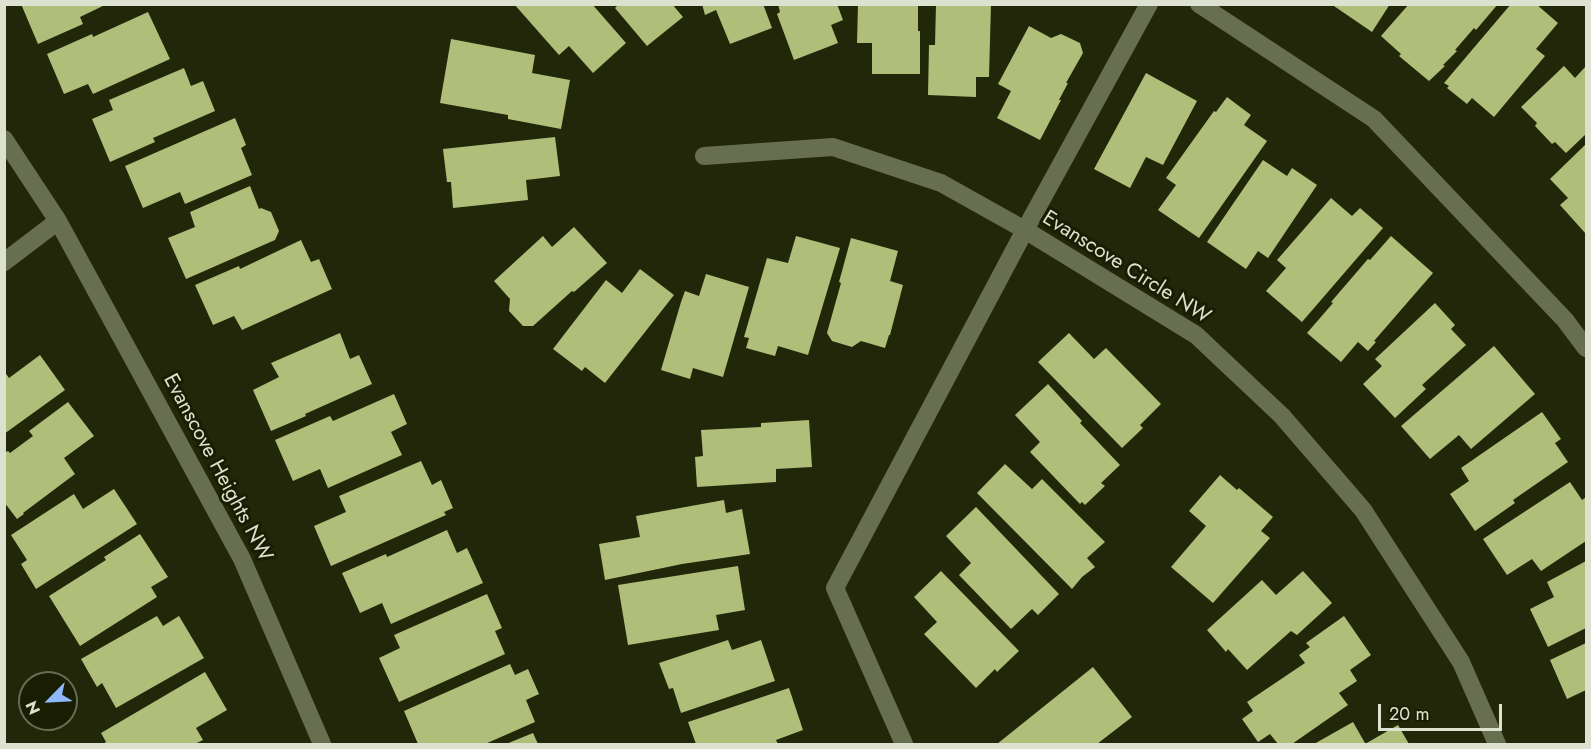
<!DOCTYPE html>
<html>
<head>
<meta charset="utf-8">
<style>
	body { margin:0 }
	#map { position:relative; width:1591px; height:749px; overflow:hidden; background:#22270a; font-family:Jost,sans-serif }
	canvas { display:block }
	.frame { position:absolute; inset:0; border:6px solid #dce1d0; pointer-events:none }
	.north { position:absolute; left:18px; top:671px; width:60px; height:60px; box-sizing:border-box; background:#191e02; border:2px solid #676c54; border-radius:50%; rotate:246deg; font-size:16px; font-weight:700; line-height:24px; text-align:center; color:#dce1d0 }
	.north::after { content:''; display:block; margin:auto; width:21px; height:27px; background:#8fb8fd; clip-path:polygon(50% 0,100% 100%,50% 72%,0 100%) }
	.scale { position:absolute; left:1378px; top:704px; width:124px; height:27px; box-sizing:border-box; border:3px solid #dce1d0; border-top:0; padding-left:8px; font-size:18px; line-height:21px; white-space:nowrap; color:#dce1d0; -webkit-text-stroke:4px #191e02; paint-order:stroke }
</style>
</head>
<body>
<div id="map">
<canvas width="1591" height="749"></canvas>
<div class="frame"></div>
<div class="north">N</div>
<div class="scale">20 m</div>
</div>
<script>
const ctx = document.querySelector('canvas').getContext('2d');
ctx.lineJoin = 'round';
function paint(path, color) { ctx.fillStyle = color; ctx.fill(path, 'evenodd'); }
const toPath = rows => new Path2D(rows.map(r => 'M' + r).join(''));
function strokePath(path, color, width, dash) { ctx.strokeStyle = color; ctx.lineWidth = width; ctx.lineCap = dash ? 'butt' : 'round'; ctx.setLineDash(dash || []); ctx.stroke(path); }
function write(font, color, halo, rows, align = 'center') {
  ctx.font = font + ' Jost,sans-serif'; ctx.lineWidth = 6; ctx.setLineDash([]); ctx.textBaseline = 'middle'; ctx.strokeStyle = halo; ctx.fillStyle = color; for (const [text, x, y, turn = 0] of rows) {
    ctx.save(); ctx.translate(x, y); ctx.rotate((+turn || 0) * Math.PI / 180); ctx.textAlign = isNaN(turn) ? turn : align; if (halo) ctx.strokeText(text, 0, 0); ctx.fillText(text, 0, 0); ctx.restore();
  }
}
const building = toPath([
	[21,4,107,4,80,17,83,24,38,44],
	[514,4,592,4,626,43,593,73,569,46,559,55],
	[616,4,672,4,683,17,647,46,615,8,617,6],
	[702,4,763,4,772,28,730,44,716,10,705,15],
	[778,4,837,4,843,20,831,25,838,43,794,60,777,14,780,12],
	[858,4,918,4,918,31,920,31,920,74,872,74,872,43,857,43],
	[936,4,991,4,989,77,976,77,976,97,928,95,929,45,935,45],
	[1331,4,1390,4,1372,32],
	[1409,4,1498,4,1476,30,1474,28,1455,50,1457,51,1443,65,1445,66,1429,81,1399,56,1401,54,1381,36],
	[1511,4,1536,4,1558,23,1536,49,1545,56,1494,117,1472,98,1467,104,1447,88,1449,86,1444,83],
	[148,12,170,59,93,94,88,84,64,94,47,54,92,34,93,37],
	[1029,26,1051,38,1061,34,1080,43,1083,53,1066,83,1068,83,1059,100,1061,100,1040,140,997,118,1011,91,998,84],
	[451,39,535,55,532,73,570,80,561,129,508,119,508,115,440,103],
	[1564,66,1575,78,1586,66,1586,134,1566,153,1555,142,1552,144,1535,126,1537,123,1521,107],
	[184,68,191,86,203,81,215,111,153,138,155,142,110,162,92,119,113,110,109,100],
	[1146,73,1197,101,1163,165,1146,157,1130,188,1094,169],
	[1227,97,1251,115,1244,125,1267,141,1199,238,1158,210,1176,185,1166,178,1214,111,1216,112],
	[235,118,246,145,241,148,252,175,185,204,180,192,143,208,125,166],
	[555,137,560,176,526,180,528,200,453,208,451,182,447,182,443,149],
	[1586,144,1586,234,1560,205,1568,198,1550,179],
	[1263,160,1287,176,1292,168,1317,185,1268,258,1258,251,1246,269,1207,242],
	[250,186,259,209,261,208,271,212,279,231,275,240,186,279,168,238,195,227,190,212],
	[1331,198,1352,216,1360,208,1383,228,1302,322,1266,291,1286,268,1277,260],
	[574,227,607,263,574,292,572,291,533,326,523,326,509,311,510,299,494,281,543,236,552,247],
	[796,236,840,248,808,355,778,346,775,356,746,348,749,338,744,337,767,258,788,263],
	[1391,236,1433,273,1374,341,1376,342,1368,351,1358,342,1341,362,1307,333,1333,303,1331,302,1368,259,1370,260],
	[851,238,898,251,890,281,903,285,890,335,889,335,885,348,861,341,852,347,832,341,827,333,841,283,839,282],
	[301,240,311,262,319,259,332,289,242,330,234,316,213,325,195,285,239,266,240,269],
	[640,269,674,295,605,383,585,367,582,371,553,349,606,280,622,293],
	[706,274,749,287,723,377,693,368,690,379,661,370,681,302,685,291,699,296],
	[1435,303,1455,325,1451,329,1466,345,1422,385,1426,389,1395,418,1363,384,1382,366,1375,359],
	[340,333,350,359,359,355,372,384,305,414,306,416,271,431,253,390,279,377,271,363],
	[1069,333,1094,359,1106,348,1161,404,1140,425,1143,428,1122,448,1038,362],
	[1494,346,1535,394,1471,449,1459,435,1430,459,1401,426],
	[40,355,65,390,4,434,4,371,9,378],
	[1048,384,1082,421,1080,423,1120,465,1101,483,1105,486,1085,505,1082,502,1080,504,1030,452,1040,442,1015,415],
	[394,394,407,424,391,432,402,455,328,488,320,469,293,481,275,440,330,416,333,421],
	[68,402,94,436,64,458,75,474,23,513,24,514,17,519,4,502,4,453,8,451,10,453,33,436,29,431],
	[1542,412,1561,439,1555,443,1568,462,1513,500,1515,503,1475,531,1450,494,1469,481,1461,468],
	[809,420,812,467,776,469,776,482,697,487,695,457,703,456,701,430,761,427,761,423],
	[421,461,432,485,441,480,453,508,444,512,446,515,331,566,314,526,346,512,339,496],
	[1005,464,1032,489,1042,479,1105,542,1087,558,1095,567,1082,577,1072,589,977,493],
	[1220,475,1237,490,1239,488,1273,517,1261,531,1270,538,1213,603,1171,567,1206,526,1189,511],
	[1570,482,1582,500,1585,498,1586,501,1586,541,1541,571,1532,559,1507,575,1483,539],
	[114,489,137,524,36,589,21,564,27,560,11,535,74,494,83,509],
	[724,500,726,513,742,509,750,554,682,564,605,580,599,544,640,537,636,516],
	[976,507,1059,594,1038,615,1032,609,1011,629,959,575,971,563,946,536],
	[447,530,457,553,467,548,483,583,391,624,382,603,360,613,342,573,386,554,387,557],
	[140,534,168,577,151,587,157,597,80,646,49,596,106,560,104,557],
	[1586,561,1586,628,1548,647,1530,609,1554,597,1547,582],
	[738,566,745,610,716,615,719,630,628,645,618,585],
	[941,571,1019,651,997,672,995,669,976,688,924,634,937,622,914,597],
	[1303,571,1332,603,1297,635,1291,631,1247,670,1228,649,1226,652,1207,630,1262,580,1276,595],
	[487,594,502,628,495,631,505,654,399,702,379,658,400,648,394,635],
	[157,616,163,626,179,616,204,658,116,708,102,683,97,687,81,659],
	[1344,616,1371,655,1350,670,1357,681,1339,693,1348,705,1292,744,1278,744,1270,734,1258,742,1242,719,1253,711,1247,702,1305,663,1299,655,1310,647,1306,643],
	[728,640,732,650,761,640,775,681,681,713,673,688,669,689,659,663],
	[1586,643,1586,690,1567,699,1550,660],
	[510,664,515,675,528,669,539,694,526,700,535,722,485,744,418,744,404,711],
	[1093,667,1132,717,1097,744,997,744],
	[205,672,227,710,196,728,203,740,195,744,103,744,106,742,101,733],
	[789,688,803,730,776,740,778,744,696,744,688,722],
	[1353,722,1365,743,1362,744,1314,744],
	[1398,725,1409,744,1365,744],
	[533,733,538,744,506,744]
]);
const lane = toPath([
	[1199,4,1374,119,1565,320,1586,348],
	[1025,230,1149,4]
]);
const street = toPath([
	[4,139,58,221,242,559,322,744],
	[704,156,833,147,941,183,1025,230,1196,335,1282,416,1363,510,1461,662,1497,744],
	[4,262,58,221],
	[904,744,835,588,1025,230]
]);
const streetNames = [
	["Evanscove Circle NW",1126,268,32],
	["Evanscove Heights NW",217,468,62]
];
paint(building, '#afbf79');
strokePath(lane, '#676f50', 18);
strokePath(street, '#676f50', 18);
write('21px', '#dce1d0', '#191e02', streetNames);
</script>
</body>
</html>
